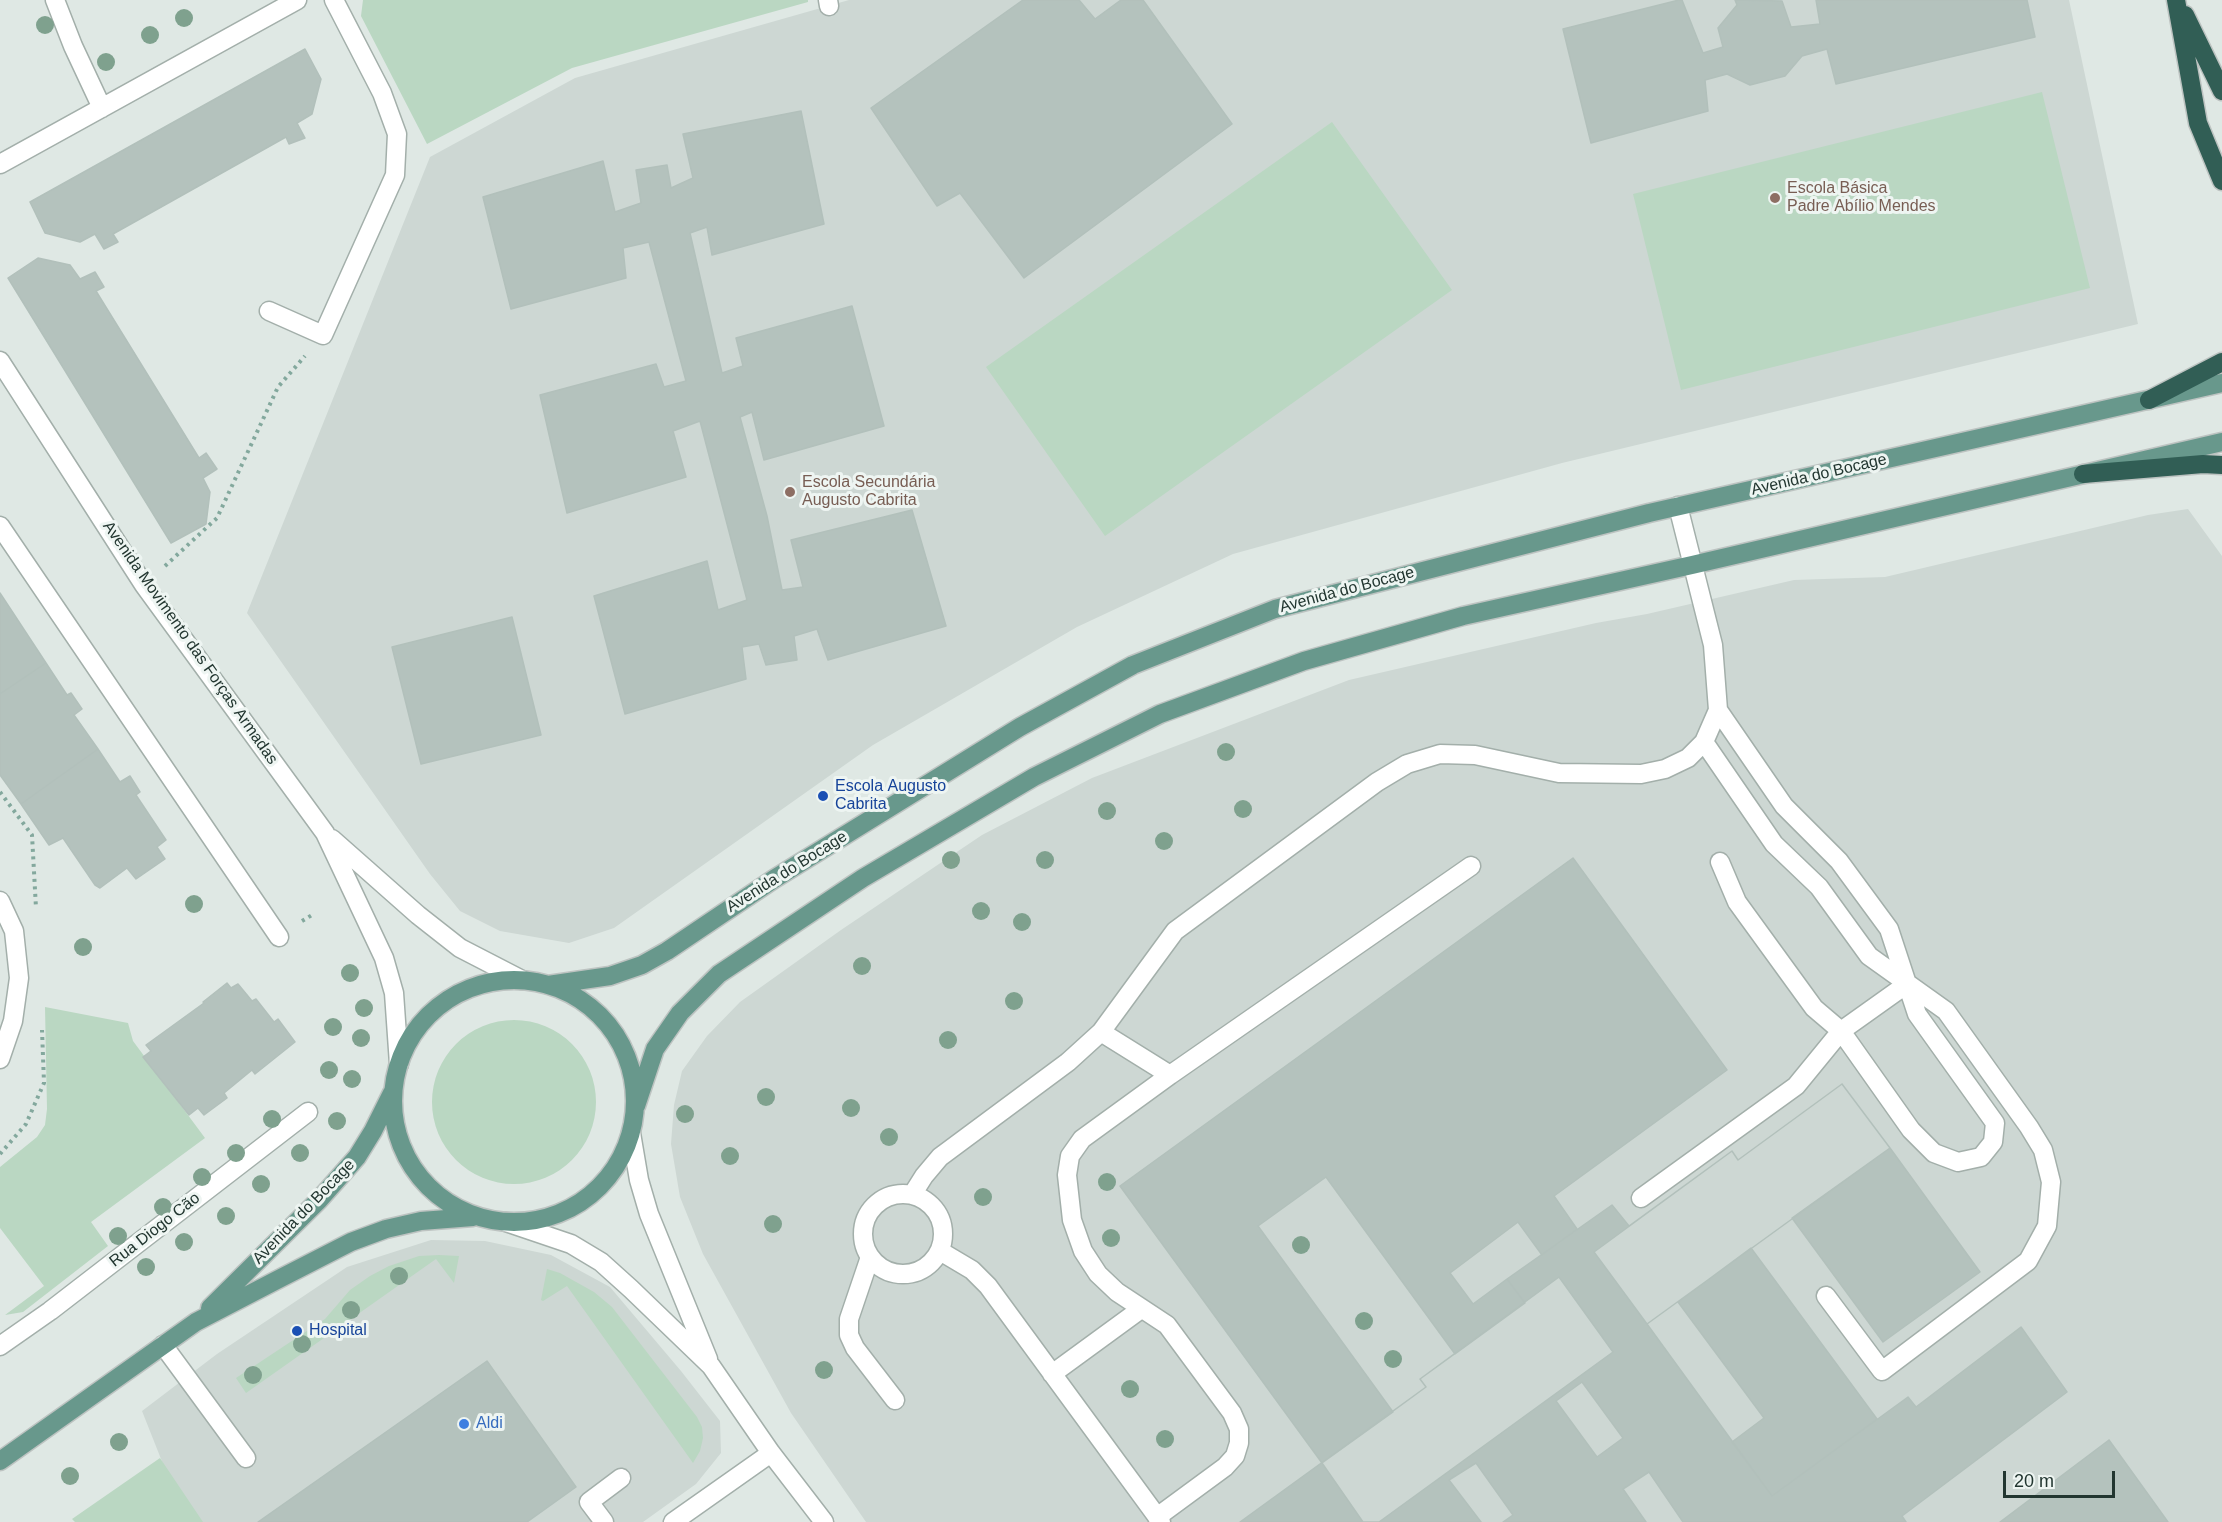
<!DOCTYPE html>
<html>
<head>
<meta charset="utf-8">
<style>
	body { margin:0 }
	#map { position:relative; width:2222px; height:1522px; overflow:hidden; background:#dfe8e4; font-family:Arial,sans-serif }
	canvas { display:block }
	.scale { position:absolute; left:2003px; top:1471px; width:112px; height:27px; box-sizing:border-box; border:3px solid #223630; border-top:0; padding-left:8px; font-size:18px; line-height:21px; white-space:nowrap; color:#223630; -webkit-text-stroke:4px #eef5f2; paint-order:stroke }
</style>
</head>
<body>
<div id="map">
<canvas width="2222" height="1522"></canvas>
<div class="scale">20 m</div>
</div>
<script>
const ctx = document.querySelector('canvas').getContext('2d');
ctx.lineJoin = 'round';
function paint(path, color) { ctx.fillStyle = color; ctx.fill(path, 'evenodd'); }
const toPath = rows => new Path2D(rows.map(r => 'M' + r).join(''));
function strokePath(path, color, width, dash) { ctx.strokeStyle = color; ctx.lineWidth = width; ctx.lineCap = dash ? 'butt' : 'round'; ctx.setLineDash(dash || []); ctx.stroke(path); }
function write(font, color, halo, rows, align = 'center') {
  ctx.font = font + ' Arial,sans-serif'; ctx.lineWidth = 6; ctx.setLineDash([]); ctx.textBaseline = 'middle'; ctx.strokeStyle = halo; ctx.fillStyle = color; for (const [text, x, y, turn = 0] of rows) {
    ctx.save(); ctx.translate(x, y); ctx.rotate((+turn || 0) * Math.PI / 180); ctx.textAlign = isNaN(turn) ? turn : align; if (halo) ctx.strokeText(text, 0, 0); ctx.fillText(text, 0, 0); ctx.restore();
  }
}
const built = toPath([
	[849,0,2069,0,2138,324,1562,463,1233,554,1077,627,873,745,614,928,569,943,500,931,460,911,430,874,247,613,430,157,575,78],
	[2188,509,2222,556,2222,1522,866,1522,791,1413,703,1254,680,1197,671,1144,674,1105,682,1071,707,1036,740,1002,841,930,982,835,1092,778,1349,680,1596,623,1647,614,1794,580,1885,577,2148,515],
	[431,1240,485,1241,551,1255,610,1287,681,1371,720,1421,721,1453,696,1484,643,1522,186,1522,142,1411,217,1354,347,1267]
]);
const green = toPath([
	[363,0,808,0,808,2,572,68,427,144,361,16],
	[2042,92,2090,288,1681,390,1633,194],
	[1332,122,1452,290,1105,536,986,367],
	[45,1007,128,1023,133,1041,205,1138,91,1222,108,1246,23,1312,5,1315,44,1286,0,1228,0,1167,37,1137,45,1125,47,1109],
	'432 1102a82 82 0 1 1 164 0a82 82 0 1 1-164 0Z',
	[439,1255,459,1256,454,1283,436,1259,246,1393,236,1378,325,1319,350,1290,370,1276,389,1266,419,1256],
	[547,1269,560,1273,594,1292,612,1307,697,1417,702,1427,703,1438,700,1451,693,1463,567,1286,543,1301,541,1300],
	[160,1458,203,1522,75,1522,72,1519]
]);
const building = toPath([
	[1023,0,1079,0,1095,19,1121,0,1143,0,1232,124,1024,278,960,193,937,206,871,108,1023,0],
	[1679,0,1682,0,1703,53,1723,47,1718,28,1737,5,1735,0,1782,1,1791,27,1820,24,1816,0,2027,0,2035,37,1836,84,1827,49,1802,56,1785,76,1750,85,1727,74,1705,80,1708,111,1591,143,1563,29,1679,0],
	[305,49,321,79,312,114,297,123,305,138,289,144,286,137,113,234,118,242,104,249,95,234,80,242,45,233,30,202,305,49],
	[801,111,824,224,712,255,707,227,690,233,722,373,743,366,736,338,852,306,884,426,764,460,752,412,740,417,767,516,782,590,803,587,791,540,912,510,946,626,828,660,817,629,794,636,797,660,766,665,759,644,742,647,746,679,625,714,594,596,707,561,718,610,747,600,700,421,673,431,686,477,567,513,540,395,656,364,664,387,686,381,649,242,623,248,626,278,511,309,483,197,603,161,615,212,641,203,636,170,667,165,671,188,693,178,683,134,801,111],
	[38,258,70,265,80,279,95,272,104,287,96,291,199,458,206,453,217,469,203,478,210,492,206,524,171,543,8,278,38,258],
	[0,593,46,663,0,694,0,593],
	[512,617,541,735,421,764,392,647,512,617],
	[46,663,67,695,71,693,82,709,74,715,98,749,21,804,0,775,0,694,46,663],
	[98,749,120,782,130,776,140,792,136,795,166,840,157,847,165,859,136,879,127,868,100,888,95,885,63,838,49,845,21,804,98,749],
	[1573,858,1727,1070,1554,1196,1577,1229,1542,1255,1518,1222,1450,1273,1473,1304,1507,1279,1525,1303,1455,1354,1326,1177,1258,1226,1393,1412,1322,1463,1120,1186,1573,858],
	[227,983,231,988,238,984,252,1001,256,999,274,1022,278,1019,295,1042,255,1074,252,1070,224,1093,227,1098,204,1115,198,1108,189,1115,143,1057,151,1051,146,1045,204,1003,203,1002,227,983],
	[1842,1084,1890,1148,1647,1324,1772,1496,1908,1397,1916,1407,2021,1327,2067,1392,1902,1516,1906,1522,1683,1522,1649,1472,1623,1489,1646,1522,1503,1522,1513,1515,1476,1463,1449,1480,1481,1522,1240,1522,1426,1387,1420,1379,1525,1303,1507,1279,1612,1205,1629,1226,1732,1151,1738,1160,1842,1084],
	[1582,1382,1623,1438,1597,1457,1556,1401,1582,1382],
	[1842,1084,1890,1148,1647,1324,1594,1252,1732,1151,1738,1160,1842,1084],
	[1890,1148,1980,1272,1883,1342,1792,1218,1890,1148],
	[1751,1248,1877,1419,1772,1496,1732,1442,1764,1418,1678,1302,1751,1248],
	[1559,1277,1613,1352,1379,1522,1363,1522,1322,1463,1426,1387,1420,1379,1559,1277],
	[487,1361,576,1487,527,1522,258,1522,487,1361],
	[2109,1440,2168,1522,2000,1522,2109,1440]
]);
const path = toPath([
	[165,566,217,518,278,387,305,356],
	[0,792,32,835,36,908],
	[302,921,312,915],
	[0,1154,26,1124,44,1083,42,1030]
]);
const minor = toPath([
	[55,0,73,46,102,108],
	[828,0,829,6],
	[0,164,297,0],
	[269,311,323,335,395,175,397,134,382,93,334,0],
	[0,361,144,585,325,833,384,958,394,993,399,1064],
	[0,526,279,937],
	[1718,710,1784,806,1839,861,1889,929,1917,1014,1995,1123,1993,1142,1981,1157,1958,1162,1934,1153,1911,1130,1841,1031,1814,1008,1737,902,1720,862],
	[1704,742,1774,844,1819,887,1869,956,1946,1011,2029,1127,2043,1150,2051,1182,2047,1226,2028,1261,1882,1371,1826,1296],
	[332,839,418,915,460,948,522,980],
	[0,901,14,931,19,978,13,1021,0,1059],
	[1101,1032,1170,1075,1471,866],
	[631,1133,639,1180,649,1214,708,1359],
	'863 1234a40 40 0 1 1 80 0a40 40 0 1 1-80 0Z',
	[912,1195,924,1176,940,1157,1068,1062,1101,1032,1175,931,1377,782,1407,764,1440,754,1475,755,1559,773,1641,774,1665,769,1688,758,1704,742,1718,710,1713,645,1678,506],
	[1641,1198,1796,1086,1841,1031,1907,984],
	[506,1222,571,1244,601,1262,631,1289,711,1366,771,1453,824,1522],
	[940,1251,972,1270,988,1286,1161,1522],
	[870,1257,849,1319,849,1335,855,1348,895,1400],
	[163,1345,246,1458],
	[0,1346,50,1311,308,1112],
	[1052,1374,1141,1309],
	[1157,1517,1225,1467,1235,1456,1239,1443,1239,1429,1232,1413,1167,1325,1117,1292,1098,1274,1083,1251,1072,1220,1067,1175,1070,1156,1082,1139,1170,1075],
	[604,1522,589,1502,621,1478],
	[673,1522,771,1453]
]);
const major = toPath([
	'393 1101a121 121 0 1 1 242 0a121 121 0 1 1-242 0Z',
	[548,985,610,976,642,965,667,951,774,879,1020,727,1133,665,1275,609,1649,513,2222,383],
	[636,1106,655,1049,680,1013,719,974,863,878,1034,777,1160,714,1304,661,1463,616,1692,565,2222,442],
	[210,1308,319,1200,357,1157,373,1131,392,1093],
	[0,1461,196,1322,275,1281,351,1242,386,1229,421,1221,473,1217]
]);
const highway = toPath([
	[2176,0,2198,123,2222,181],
	[2185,15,2222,91],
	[2149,400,2222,362],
	[2083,474,2203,464,2222,465]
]);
const trees = [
	[184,18],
	[45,25],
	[150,35],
	[106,62],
	[1226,752],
	[1243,809],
	[1107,811],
	[1164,841],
	[951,860],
	[1045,860],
	[194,904],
	[981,911],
	[1022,922],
	[83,947],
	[862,966],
	[350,973],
	[1014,1001],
	[364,1008],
	[333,1027],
	[361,1038],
	[948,1040],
	[329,1070],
	[352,1079],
	[766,1097],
	[851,1108],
	[685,1114],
	[272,1119],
	[337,1121],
	[889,1137],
	[236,1153],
	[300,1153],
	[730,1156],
	[202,1177],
	[1107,1182],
	[261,1184],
	[983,1197],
	[163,1207],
	[226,1216],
	[773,1224],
	[118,1236],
	[1111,1238],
	[184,1242],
	[1301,1245],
	[146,1267],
	[399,1276],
	[351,1310],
	[1364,1321],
	[302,1344],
	[1393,1359],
	[824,1370],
	[253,1375],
	[1130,1389],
	[1165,1439],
	[119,1442],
	[70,1476]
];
const markers = [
	[1775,198,6,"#8d6e63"],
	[790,492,6,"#8d6e63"],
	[823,796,6,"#1a4fb4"],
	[297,1331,6,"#1a4fb4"],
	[464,1424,6,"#3f7fe0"]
];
const educationNames = [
	["Escola Básica",1787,189],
	["Padre Abílio Mendes",1787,207],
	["Escola Secundária",802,483],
	["Augusto Cabrita",802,501]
];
const streetNames = [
	["Avenida do Bocage",1819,475,-13],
	["Avenida do Bocage",1347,590,-15],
	["Avenida Movimento das Forças Armadas",190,643,55],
	["Avenida do Bocage",787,872,-32],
	["Avenida do Bocage",304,1212,-46],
	["Rua Diogo Cão",155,1230,-38]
];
const transitNames = [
	["Escola Augusto",835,787],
	["Cabrita",835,805],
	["Hospital",309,1331]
];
const shopNames = [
	["Aldi",476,1424]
];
paint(built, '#cdd7d3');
paint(green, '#bad7c2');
paint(building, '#b4c2bd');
strokePath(building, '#b2c0bb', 1.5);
strokePath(minor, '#a3afaa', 21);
strokePath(major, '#bdc3c1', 21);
strokePath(highway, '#bdc3c1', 21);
strokePath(path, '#83a89d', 4, [3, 4.5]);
strokePath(minor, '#fff', 18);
strokePath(major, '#68988c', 18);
strokePath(highway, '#315e55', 18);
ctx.fillStyle = '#7fa18e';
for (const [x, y] of trees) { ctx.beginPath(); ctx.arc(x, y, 9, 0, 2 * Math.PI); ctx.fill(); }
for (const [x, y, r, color] of markers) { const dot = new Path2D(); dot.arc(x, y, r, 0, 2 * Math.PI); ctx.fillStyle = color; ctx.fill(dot); strokePath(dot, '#eef5f2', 2); }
write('16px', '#785e54', '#eef5f2', educationNames, 'left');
write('16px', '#223630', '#eef5f2', streetNames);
write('16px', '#164399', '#eef5f2', transitNames, 'left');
write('16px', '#366cbe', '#eef5f2', shopNames, 'left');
</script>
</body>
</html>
